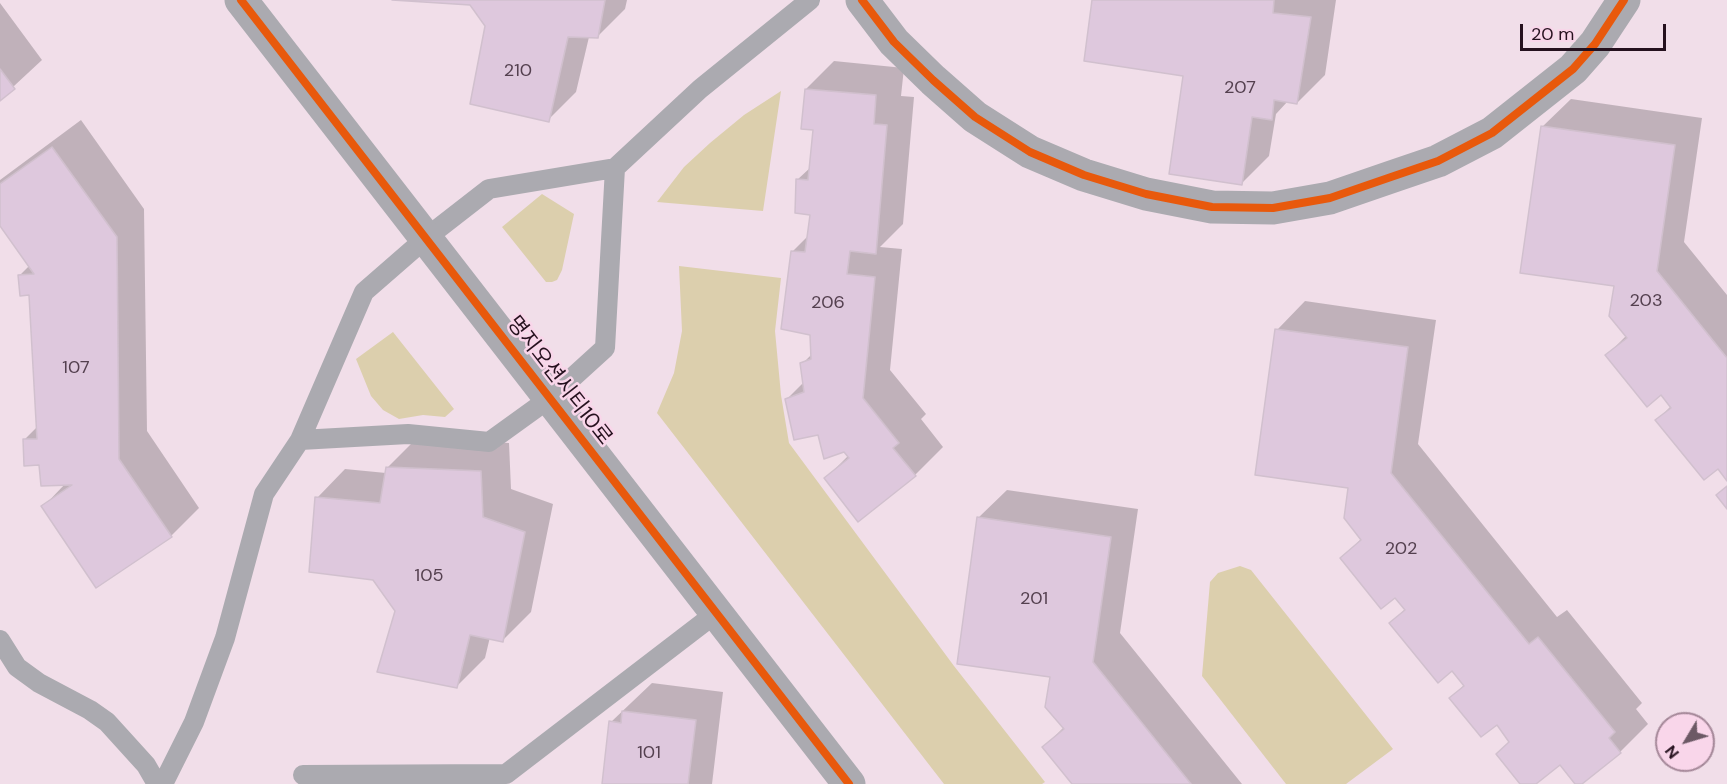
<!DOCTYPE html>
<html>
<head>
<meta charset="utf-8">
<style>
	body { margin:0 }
	#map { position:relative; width:1727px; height:784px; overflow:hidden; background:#f1dee9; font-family:"DM Sans",sans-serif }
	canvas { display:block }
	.north { position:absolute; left:1655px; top:712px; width:60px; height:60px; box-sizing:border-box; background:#f9d6ea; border:2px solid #a48798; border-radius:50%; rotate:232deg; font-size:16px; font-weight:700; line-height:24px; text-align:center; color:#25111e }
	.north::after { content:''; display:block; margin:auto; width:21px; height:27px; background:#6c5965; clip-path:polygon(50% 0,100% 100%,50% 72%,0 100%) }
	.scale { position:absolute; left:1520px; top:24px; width:146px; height:27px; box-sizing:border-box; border:3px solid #25111e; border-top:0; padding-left:8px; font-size:18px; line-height:21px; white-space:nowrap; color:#25111e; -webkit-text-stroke:4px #f9d6ea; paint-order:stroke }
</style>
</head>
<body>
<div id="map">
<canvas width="1727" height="784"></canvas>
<div class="north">N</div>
<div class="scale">20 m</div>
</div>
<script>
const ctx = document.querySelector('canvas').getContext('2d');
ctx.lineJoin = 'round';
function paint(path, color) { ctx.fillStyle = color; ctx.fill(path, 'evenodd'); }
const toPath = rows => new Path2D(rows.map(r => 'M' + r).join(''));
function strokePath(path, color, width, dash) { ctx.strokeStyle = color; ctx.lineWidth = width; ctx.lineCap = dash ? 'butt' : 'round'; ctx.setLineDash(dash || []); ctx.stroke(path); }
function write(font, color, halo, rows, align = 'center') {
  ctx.font = font + ' "DM Sans","Noto Sans KR",sans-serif'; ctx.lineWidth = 5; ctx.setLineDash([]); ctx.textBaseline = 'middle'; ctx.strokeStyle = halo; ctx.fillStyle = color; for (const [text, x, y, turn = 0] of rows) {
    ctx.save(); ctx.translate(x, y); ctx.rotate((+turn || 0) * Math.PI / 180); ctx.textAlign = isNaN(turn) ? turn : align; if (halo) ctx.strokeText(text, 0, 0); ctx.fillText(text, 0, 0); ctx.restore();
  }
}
const green = toPath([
	[781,91,763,211,657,202,684,167,710,143,744,115],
	[542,194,574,214,562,270,557,280,552,282,546,282,502,227],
	[679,266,781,278,775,331,781,395,789,443,954,666,1045,782,1042,784,944,784,657,413,674,373,682,331],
	[393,332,454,409,445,417,423,415,399,419,383,410,371,396,356,359],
	[1240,566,1251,570,1393,749,1346,784,1286,784,1202,676,1210,582,1218,573]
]);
const shadow = toPath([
	[415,0,627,0,625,9,597,37,589,37,576,92,548,120,470,4],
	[1094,0,1336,0,1325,75,1297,103,1288,101,1276,114,1269,156,1241,184,1185,75],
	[0,3,42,60,0,99],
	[834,61,904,68,901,96,914,97,903,224,880,247,902,249,890,370,926,414,921,419,943,447,915,475,826,478,849,455,820,433,787,399,804,382,802,364,813,353,812,334,792,252,809,235,812,214,797,180,811,167,814,129,806,89],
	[1571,99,1702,118,1684,242,1727,295,1727,478,1718,467,1657,420,1671,406,1662,393,1607,355,1627,335,1616,285,1542,127],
	[81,120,144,209,147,431,199,508,171,536,43,507,65,484,41,464,24,440,38,426,31,294,20,275,30,265,0,224,0,180],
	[1305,301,1436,320,1418,444,1557,617,1567,610,1642,703,1636,709,1648,724,1620,752,1579,784,1560,763,1534,784,1522,784,1511,742,1497,722,1451,698,1465,684,1452,669,1391,623,1406,608,1396,596,1342,558,1362,538,1349,487,1277,330],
	[416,439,509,443,511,489,553,504,531,612,503,640,490,637,485,658,457,686,396,611,317,498,345,469,386,473,387,468],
	[1007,490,1138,509,1120,633,1242,784,1074,784,1044,747,1064,727,1052,676,978,518],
	[652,683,723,692,712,784,603,784,611,722]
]);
const building = toPath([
	[392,0,605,0,598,38,568,37,549,122,470,104,485,26,470,5,392,0],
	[1092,0,1274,0,1273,13,1311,17,1297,104,1274,100,1272,120,1252,117,1242,185,1169,174,1183,76,1084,61,1092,0],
	[0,69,15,89,0,101,0,69],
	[805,89,876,95,874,124,887,125,876,254,850,251,847,274,875,277,863,398,899,443,893,448,916,476,858,522,824,478,849,458,844,452,824,459,818,435,794,440,785,399,804,392,800,363,811,359,810,335,781,329,791,251,805,252,810,215,795,213,796,179,808,180,813,130,801,129,805,89],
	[1541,126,1675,145,1657,271,1727,358,1727,481,1718,469,1704,480,1655,420,1671,408,1661,395,1647,407,1605,355,1627,338,1609,316,1614,286,1520,273,1541,126],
	[52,147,117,237,119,459,172,537,96,588,41,506,72,485,41,486,39,465,24,466,23,439,37,439,29,295,20,296,18,275,34,274,0,226,0,184,52,147],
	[1275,329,1408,347,1391,473,1529,644,1538,637,1615,732,1609,738,1621,753,1582,784,1575,784,1560,765,1536,784,1520,784,1496,754,1509,742,1497,725,1481,737,1449,698,1464,686,1452,671,1438,683,1389,623,1405,610,1395,598,1381,609,1340,558,1361,540,1344,518,1348,488,1255,475,1275,329],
	[386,467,481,471,483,517,525,532,503,642,470,635,457,688,377,672,395,611,373,580,309,572,315,497,380,503,386,467],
	[1727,486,1727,509,1716,495,1727,486],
	[977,517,1111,537,1093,662,1191,784,1072,784,1042,747,1064,729,1045,707,1050,677,957,664,977,517],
	[622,711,696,720,688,784,602,784,609,721,621,723,622,711]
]);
const lane = toPath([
	[300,440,364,292,426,238,489,189,615,168,700,89,810,0],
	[0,640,17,667,39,683,90,710,107,722,146,765,157,784],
	[303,775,506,774,716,613],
	[163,784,194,722,225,638,264,494,300,440,408,434,489,442,550,398,605,348,615,168]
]);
const street = toPath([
	[241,0,849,784],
	[862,0,894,42,933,80,975,117,1030,152,1084,175,1146,194,1212,207,1273,208,1330,198,1391,177,1438,161,1492,133,1573,69,1595,44,1624,0]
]);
const cycleway = toPath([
	[241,0,849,784],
	[862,0,894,42,933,80,975,117,1030,152,1084,175,1146,194,1212,207,1273,208,1330,198,1391,177,1438,161,1492,133,1573,69,1595,44,1624,0]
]);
const numberNames = [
	["210",518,71],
	["207",1240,88],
	["203",1646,301],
	["206",828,303],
	["107",76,368],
	["202",1401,549],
	["105",429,576],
	["201",1034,599],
	["101",649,753]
];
const streetNames = [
	["명지오션시티10로",559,381,52]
];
paint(green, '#dccfad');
paint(shadow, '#0003');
paint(building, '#dec8dd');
strokePath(building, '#d1c0ce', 1.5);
strokePath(lane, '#abaab0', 20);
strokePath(street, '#abaab0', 33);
strokePath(cycleway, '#e8590c', 8);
write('18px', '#54404f', null, numberNames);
write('21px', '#25111e', '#f9d6ea', streetNames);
</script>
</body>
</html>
